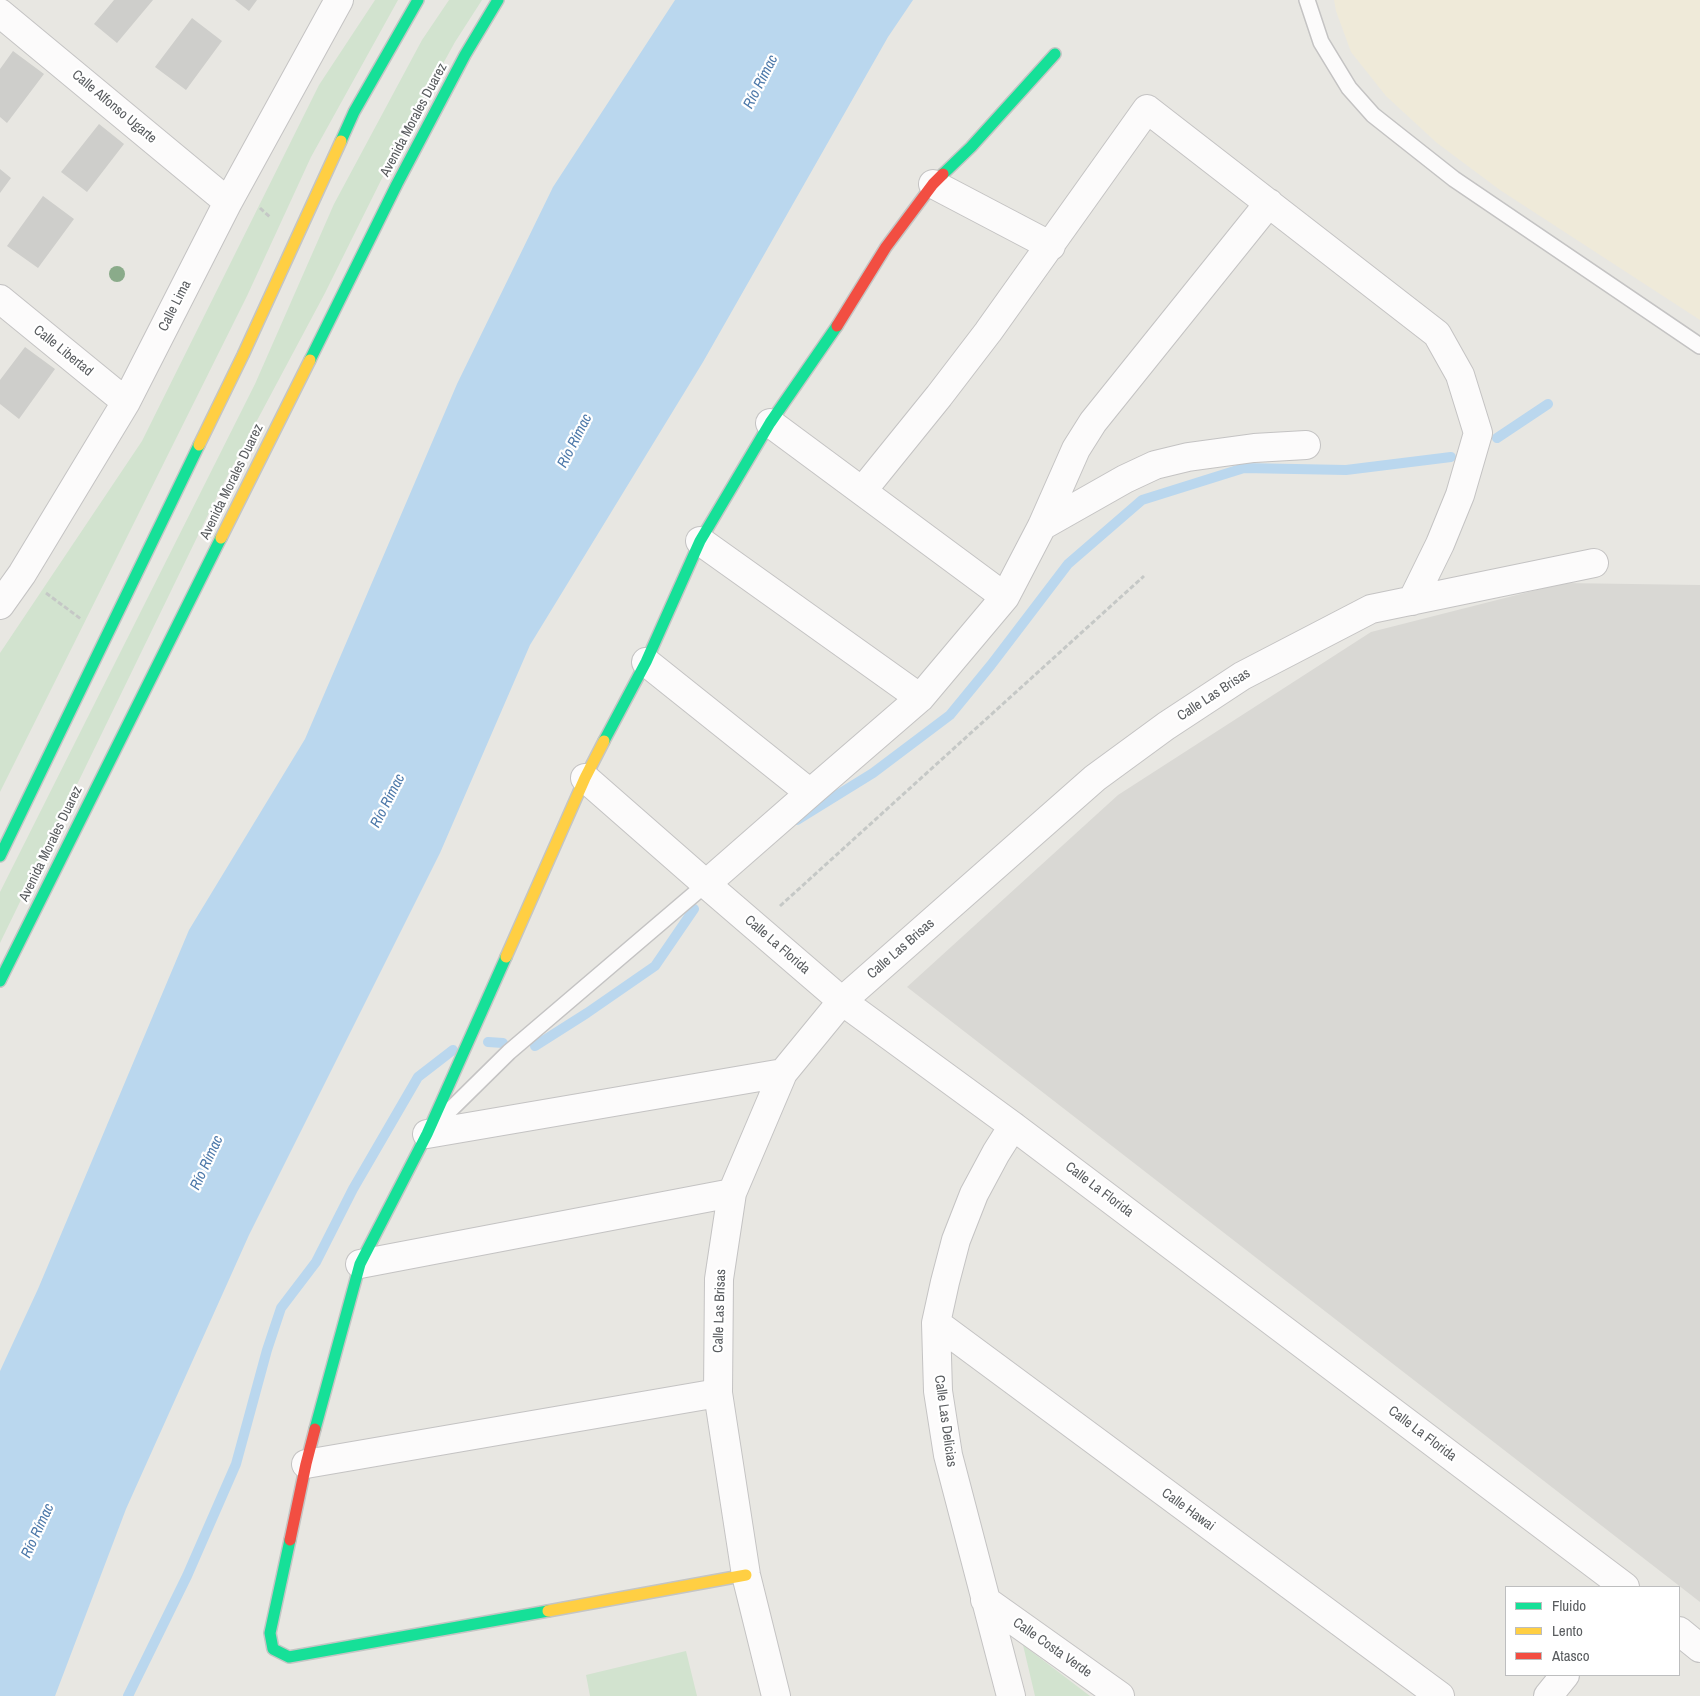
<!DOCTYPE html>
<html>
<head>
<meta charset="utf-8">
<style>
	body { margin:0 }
	#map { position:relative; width:1700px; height:1696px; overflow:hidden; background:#e8e7e2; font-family:"Archivo Narrow",sans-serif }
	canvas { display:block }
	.legend { position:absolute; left:1505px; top:1586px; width:175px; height:90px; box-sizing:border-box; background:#fff; border:1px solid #bdbebf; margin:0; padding:6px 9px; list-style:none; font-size:15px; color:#595c5f }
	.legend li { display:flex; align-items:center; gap:10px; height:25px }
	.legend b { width:25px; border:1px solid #bdbebf }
</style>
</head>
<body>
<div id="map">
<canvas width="1700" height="1696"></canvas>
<ul class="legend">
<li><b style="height:6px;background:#16e098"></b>Fluido</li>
<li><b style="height:6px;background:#ffcf43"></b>Lento</li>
<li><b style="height:6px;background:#f24e42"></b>Atasco</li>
</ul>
</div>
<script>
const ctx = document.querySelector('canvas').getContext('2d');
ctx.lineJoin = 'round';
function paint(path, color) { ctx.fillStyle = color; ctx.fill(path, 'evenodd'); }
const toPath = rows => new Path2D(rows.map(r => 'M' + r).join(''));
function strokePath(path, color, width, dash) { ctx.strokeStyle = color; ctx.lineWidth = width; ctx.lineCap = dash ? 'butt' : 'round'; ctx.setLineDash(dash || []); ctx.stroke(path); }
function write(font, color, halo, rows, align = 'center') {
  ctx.font = font + ' "Archivo Narrow",sans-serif'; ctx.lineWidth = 4.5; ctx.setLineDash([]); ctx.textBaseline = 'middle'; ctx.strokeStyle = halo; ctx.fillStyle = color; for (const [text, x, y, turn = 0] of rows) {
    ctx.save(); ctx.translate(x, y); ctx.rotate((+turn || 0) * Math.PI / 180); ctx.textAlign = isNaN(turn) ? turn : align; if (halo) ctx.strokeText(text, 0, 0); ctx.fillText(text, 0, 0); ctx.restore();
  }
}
const industrial = toPath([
	[1564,583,1700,585,1700,1602,907,987,1118,795,1371,632]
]);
const green = toPath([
	[375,0,398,0,311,157,247,296,0,792,0,653,142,441,319,85],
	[449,0,482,0,455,42,401,140,325,293,221,488,0,943,0,892,255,384,334,204,422,40],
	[1023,1645,1090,1696,1035,1696],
	[686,1651,697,1696,590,1696,586,1675]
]);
const sand = toPath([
	[1334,0,1700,0,1700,320,1500,190,1437,143,1386,96,1351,52,1336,11]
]);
const water = toPath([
	[675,0,913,0,888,37,703,362,530,645,440,853,249,1235,126,1509,55,1696,0,1696,0,1371,38,1289,189,930,305,739,457,384,553,187]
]);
const stream = toPath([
	[1497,438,1548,404],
	[797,820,873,773,950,715,991,665,1068,564,1142,500,1244,468,1346,470,1451,457],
	[488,1042,503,1043],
	[535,1046,587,1013,655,966,694,909],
	[128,1696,187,1576,236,1464,267,1350,281,1308,316,1262,353,1189,418,1077,453,1050]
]);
const building = toPath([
	[114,0,153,0,117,43,94,24],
	[235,0,257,0,249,11],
	[192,18,222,41,186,90,155,67],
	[13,51,44,74,7,123,0,117,0,69],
	[99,124,124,144,87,192,61,172],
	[0,169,11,178,0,193],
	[43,196,74,219,38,268,7,246],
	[25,347,55,369,19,419,0,404,0,380]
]);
const path = toPath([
	[260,208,270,217],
	[46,593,81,619],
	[780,906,1144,576]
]);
const lane = toPath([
	[1307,0,1321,42,1349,88,1373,115,1454,179,1700,346],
	[440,1120,509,1052,706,884]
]);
const street = toPath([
	[0,13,228,202],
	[933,184,1051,246],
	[0,299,126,402],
	[770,423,1005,597],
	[863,490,939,396,988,332,1147,109,1437,334,1460,375,1478,433,1460,495,1440,544,1412,601],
	[1042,526,1125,479,1155,465,1188,457,1254,448,1306,445],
	[700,541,920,698],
	[0,605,22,574,126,402,228,202,339,0],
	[646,662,810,793,920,698,1005,597,1042,526,1076,449,1093,422,1269,203],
	[585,778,706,884,842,1001,1013,1126,1625,1587],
	[706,884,810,793],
	[427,1134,783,1073],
	[360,1264,732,1193],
	[936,1323,1440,1696],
	[306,1464,718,1393],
	[985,1600,1120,1696],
	[1679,1631,1700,1648],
	[776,1696,746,1575,718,1393,719,1279,732,1193,783,1073,842,1001,1095,778,1166,726,1242,676,1371,609,1594,563],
	[1011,1696,948,1455,938,1391,936,1323,945,1282,956,1240,974,1194,996,1153,1013,1126],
	[1548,1696,1565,1675]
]);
const fast = toPath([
	[341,141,354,112,418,0],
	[943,174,971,147,1055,54],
	[310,360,397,184,465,55,498,0],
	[604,741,646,662,700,541,770,423,837,326],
	[0,856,199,445],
	[0,981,221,538],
	[315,1429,360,1264,427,1134,506,957],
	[290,1540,270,1633,273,1649,289,1657,548,1611]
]);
const slow = toPath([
	[199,445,243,355,341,141],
	[221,538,310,360],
	[506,957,585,778,604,741],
	[548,1611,746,1575]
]);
const jam = toPath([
	[837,326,886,247,933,184,943,174],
	[290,1540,306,1464,315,1429]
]);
const trees = [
	[117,274]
];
const streetNames = [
	["Calle Alfonso Ugarte",114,107,40],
	["Avenida Morales Duarez",414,120,-62],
	["Calle Lima",175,306,-63],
	["Calle Libertad",63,351,39],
	["Avenida Morales Duarez",232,482,-64],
	["Calle Las Brisas",1214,695,-33],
	["Avenida Morales Duarez",51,844,-64],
	["Calle La Florida",777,945,41],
	["Calle Las Brisas",901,949,-41],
	["Calle La Florida",1099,1190,37],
	["Calle Las Brisas",720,1311,-88],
	["Calle Las Delicias",945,1421,82],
	["Calle La Florida",1422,1434,37],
	["Calle Hawai",1188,1510,36],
	["Calle Costa Verde",1052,1648,35]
];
const waterNames = [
	["Río Rímac",761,82,-63],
	["Río Rímac",575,441,-63],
	["Río Rímac",388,801,-63],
	["Río Rímac",207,1163,-65],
	["Río Rímac",38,1531,-65]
];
paint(industrial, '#d9d8d4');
paint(green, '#d2e3cf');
paint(sand, '#efead9');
paint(water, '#bad7ee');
strokePath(stream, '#bad7ee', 10);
paint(building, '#cececb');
strokePath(lane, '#c4c3c3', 18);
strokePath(street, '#c4c3c3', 30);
strokePath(fast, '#c4c5c4', 14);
strokePath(slow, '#c4c5c4', 14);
strokePath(jam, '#c4c5c4', 14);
strokePath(path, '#c5c8c6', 3, [5, 2.5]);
strokePath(lane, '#fcfbfb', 15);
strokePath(street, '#fcfbfb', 28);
strokePath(fast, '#16e098', 11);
strokePath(slow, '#ffcf43', 11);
strokePath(jam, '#f24e42', 11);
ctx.fillStyle = '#8aab8a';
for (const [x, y] of trees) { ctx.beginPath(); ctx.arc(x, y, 8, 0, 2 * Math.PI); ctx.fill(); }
write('14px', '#595c5f', '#fff', streetNames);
write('italic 15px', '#4c78a9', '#fff', waterNames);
</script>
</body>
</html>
